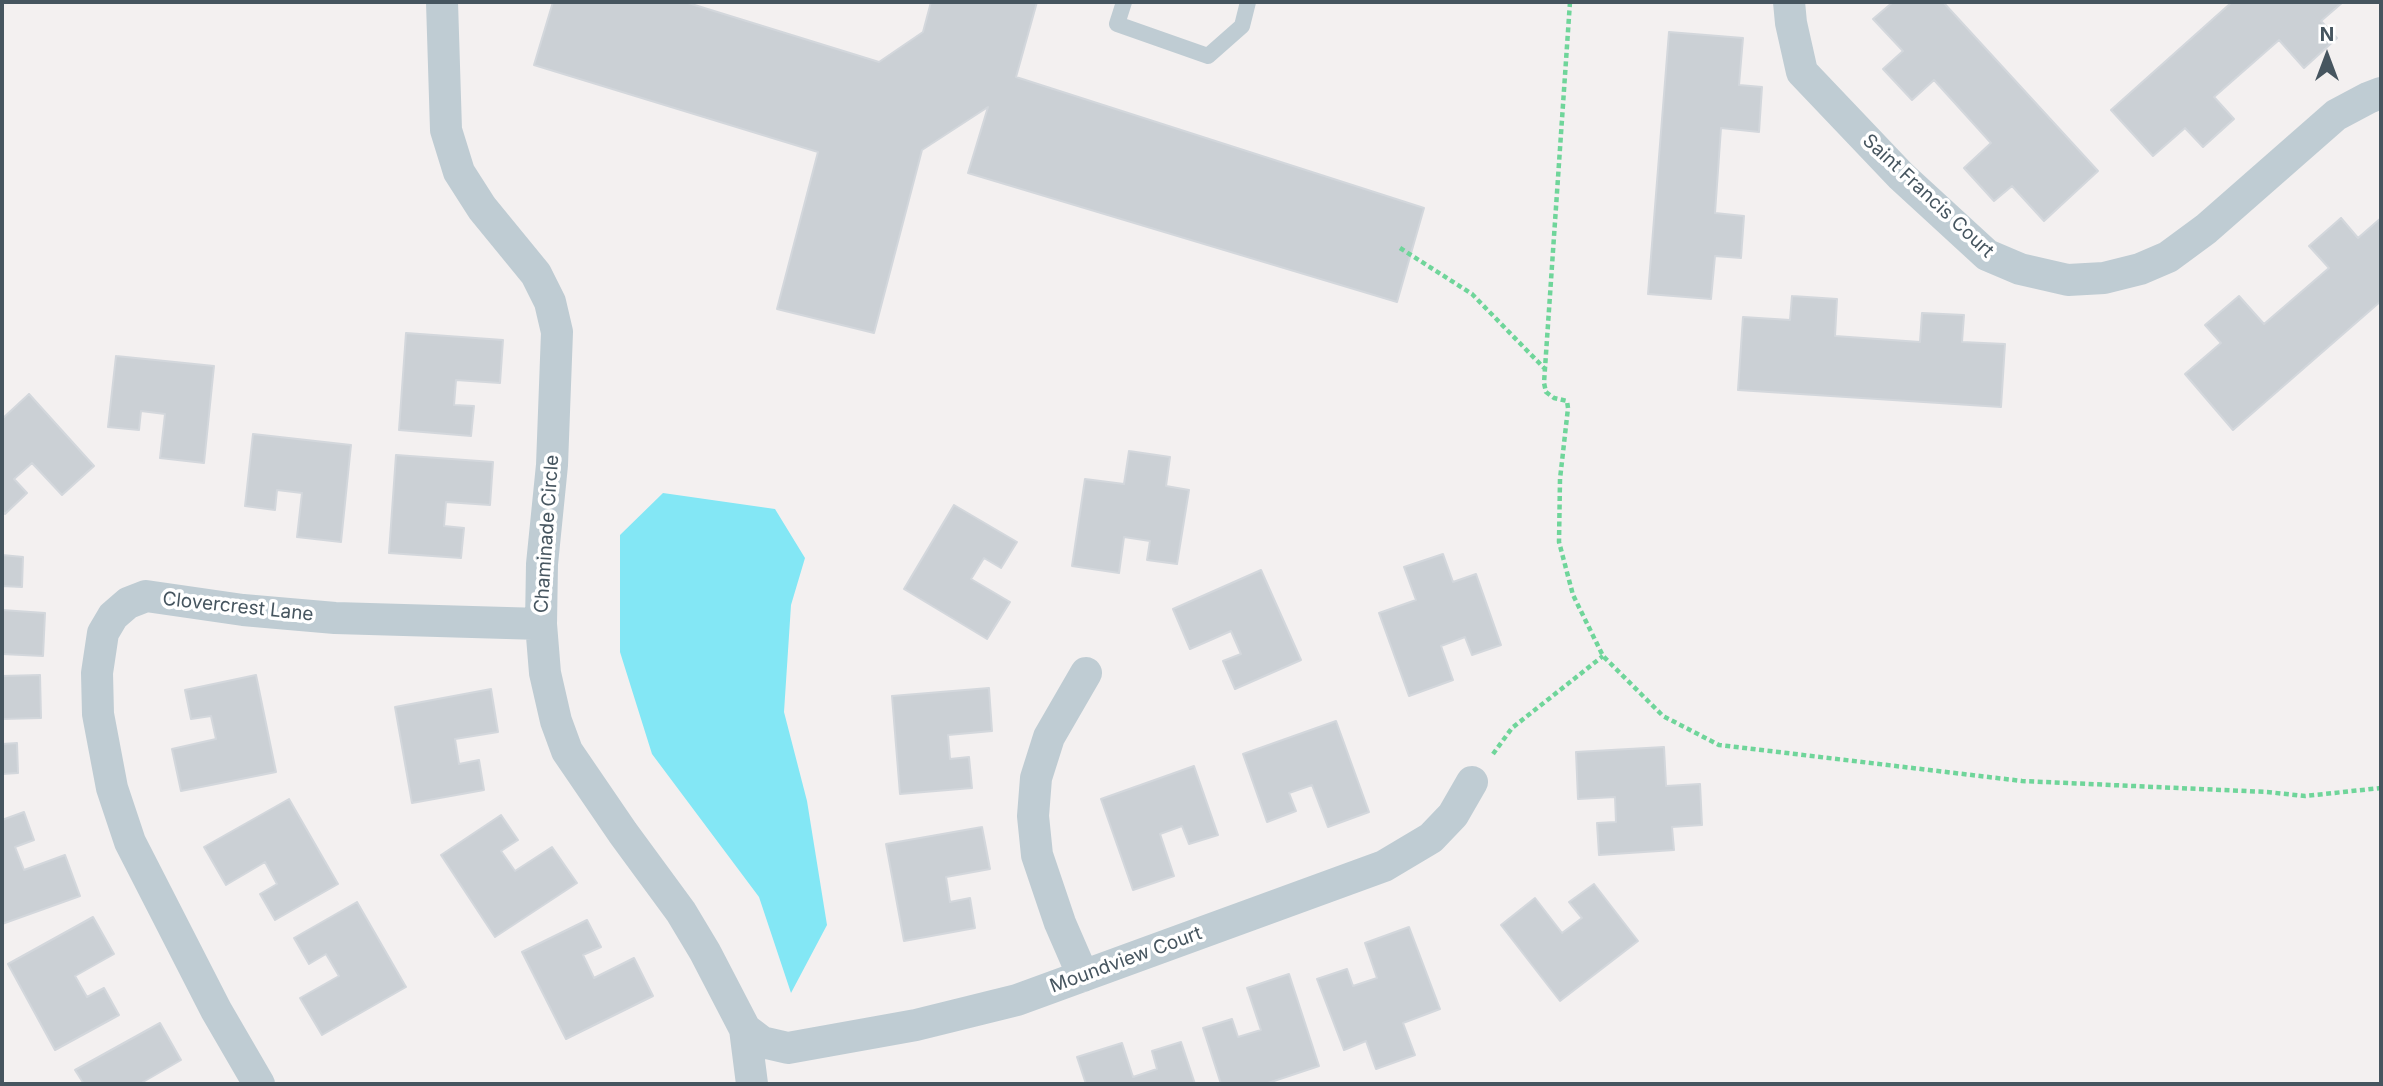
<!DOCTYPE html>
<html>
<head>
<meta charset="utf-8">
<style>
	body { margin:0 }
	#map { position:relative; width:2383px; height:1086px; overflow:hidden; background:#f3f0f0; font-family:Inter,sans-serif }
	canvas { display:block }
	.frame { position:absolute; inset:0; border:4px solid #46555f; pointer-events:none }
	.north { position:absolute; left:2292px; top:21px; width:70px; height:70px; -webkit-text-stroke:5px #fff; paint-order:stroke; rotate:0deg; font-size:19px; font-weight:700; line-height:28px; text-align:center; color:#46555f }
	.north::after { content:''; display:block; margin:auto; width:24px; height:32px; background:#46555f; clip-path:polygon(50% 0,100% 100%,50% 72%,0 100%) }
</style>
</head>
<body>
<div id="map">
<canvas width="2383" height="1086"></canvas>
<div class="frame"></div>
<div class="north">N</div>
</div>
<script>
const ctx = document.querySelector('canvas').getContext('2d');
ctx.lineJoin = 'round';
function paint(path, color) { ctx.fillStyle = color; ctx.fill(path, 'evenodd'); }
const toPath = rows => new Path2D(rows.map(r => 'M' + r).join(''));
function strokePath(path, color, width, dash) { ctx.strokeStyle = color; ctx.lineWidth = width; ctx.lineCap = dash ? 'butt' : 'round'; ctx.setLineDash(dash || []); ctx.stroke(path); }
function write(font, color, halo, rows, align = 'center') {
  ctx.font = font + ' Inter,sans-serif'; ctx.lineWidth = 7; ctx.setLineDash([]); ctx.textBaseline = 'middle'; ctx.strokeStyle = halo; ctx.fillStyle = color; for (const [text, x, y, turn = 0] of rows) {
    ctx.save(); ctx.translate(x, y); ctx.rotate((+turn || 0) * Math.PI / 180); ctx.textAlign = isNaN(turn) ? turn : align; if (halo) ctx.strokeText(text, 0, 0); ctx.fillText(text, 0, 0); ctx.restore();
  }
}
const water = toPath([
	[663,493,775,509,805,558,791,605,784,712,807,801,827,925,791,993,759,897,652,754,620,652,620,535]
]);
const building = toPath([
	[553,2,685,2,879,62,923,32,931,2,1037,2,1016,77,1424,208,1397,302,968,173,988,107,922,150,874,333,777,309,818,152,534,65,553,2],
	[1893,2,1943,2,2098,171,2044,221,2012,186,1994,201,1964,168,1991,143,1934,80,1912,100,1883,69,1903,51,1873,19,1893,2],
	[2232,2,2343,2,2321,21,2337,38,2304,68,2279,40,2214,97,2234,119,2203,147,2185,128,2153,156,2111,110,2232,2],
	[1669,32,1743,38,1739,85,1762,87,1759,132,1721,128,1715,213,1744,216,1741,258,1715,256,1711,299,1648,294,1669,32],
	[2341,218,2358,238,2381,218,2381,301,2233,430,2185,374,2221,343,2205,325,2239,296,2264,324,2329,268,2309,246,2341,218],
	[1792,296,1837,299,1835,336,1920,342,1922,313,1964,315,1962,342,2005,344,2001,407,1738,390,1743,317,1790,320,1792,296],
	[406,333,503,340,500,383,456,380,454,405,474,406,471,436,399,430,406,333],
	[116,356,214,366,204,463,160,458,165,414,141,411,139,430,108,427,116,356],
	[29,394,94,466,62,495,32,463,14,479,27,493,5,514,2,511,2,419,29,394],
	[253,434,351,445,341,542,297,537,302,493,277,490,275,510,245,506,253,434],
	[1129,451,1170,457,1166,486,1189,490,1177,564,1147,560,1150,541,1124,537,1119,573,1072,566,1085,479,1124,484,1129,451],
	[396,455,493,462,490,505,446,502,444,526,464,528,461,558,389,553,396,455],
	[954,505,1017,542,1001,568,984,558,971,579,1010,602,987,639,904,589,954,505],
	[1443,554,1453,582,1476,574,1501,645,1472,655,1465,637,1441,646,1453,680,1409,696,1379,613,1416,600,1404,567,1443,554],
	[2,555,23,557,22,587,2,586,2,596,2,555],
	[1261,570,1301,660,1235,689,1223,661,1241,654,1231,631,1190,649,1173,609,1261,570],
	[2,610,45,613,43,656,2,654,2,610],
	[40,675,41,718,2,719,2,676,40,675],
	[256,675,276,772,181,791,172,749,216,739,211,716,191,719,185,690,256,675],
	[989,688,992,731,948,735,950,759,969,757,972,788,900,794,892,696,989,688],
	[491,689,498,732,455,739,459,764,479,760,484,790,412,803,395,707,491,689],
	[1336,721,1369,812,1328,827,1312,785,1289,793,1296,811,1267,822,1243,754,1336,721],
	[17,743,18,773,2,774,2,744,17,743],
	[1664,747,1666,786,1700,784,1702,825,1672,827,1674,850,1599,855,1597,823,1616,822,1615,797,1578,799,1576,752,1664,747],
	[1194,766,1218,835,1189,844,1182,826,1160,834,1174,876,1133,890,1101,799,1194,766],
	[289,799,338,884,275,920,260,894,277,884,265,862,226,885,204,847,289,799],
	[24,812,34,840,15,847,24,870,65,855,80,896,2,924,2,820,24,812],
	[501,815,518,840,501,851,515,871,552,847,577,883,495,937,441,855,501,815],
	[982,827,990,869,946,877,950,902,970,898,975,928,904,941,886,844,982,827],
	[1594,884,1638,941,1560,1001,1501,925,1535,898,1562,933,1582,918,1569,902,1594,884],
	[357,902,406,987,322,1035,300,998,339,976,326,954,309,964,294,938,357,902],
	[93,917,114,954,75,976,87,997,104,988,119,1015,55,1050,8,964,93,917],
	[587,920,601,947,583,955,594,978,634,958,653,996,566,1039,522,952,587,920],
	[1409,927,1440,1009,1403,1023,1415,1055,1376,1069,1366,1041,1344,1050,1317,979,1347,969,1353,986,1377,978,1365,943,1409,927],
	[1289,974,1319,1066,1265,1084,1221,1084,1203,1028,1232,1019,1238,1037,1261,1030,1247,988,1289,974],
	[160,1023,181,1060,143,1082,144,1084,84,1084,75,1070,160,1023],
	[1181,1042,1195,1084,1086,1084,1077,1057,1122,1043,1133,1077,1157,1069,1152,1051,1181,1042]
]);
const path = toPath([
	[1570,2,1544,383,1546,392,1554,398,1567,401,1568,408,1560,479,1559,542,1573,595,1603,656,1663,716,1719,745,2022,781,2267,792,2305,796,2381,788],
	[1400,248,1472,294,1545,369],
	[1493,754,1512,728,1603,656]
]);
const service = toPath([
	[1124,2,1117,24,1208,56,1242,26,1248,2]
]);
const minor = toPath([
	[442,2,446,130,459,172,482,208,536,274,550,302,557,332,552,465,542,564,541,624,545,673,556,721,567,751,623,833,681,912,705,952,745,1029,752,1084],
	[1789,2,1791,23,1802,72,1901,176,1987,255,2020,269,2068,280,2104,278,2140,269,2168,257,2206,229,2336,115,2368,98,2381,93],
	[1083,976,1060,923,1037,855,1033,816,1036,778,1049,737,1086,673],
	[745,1029,762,1042,788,1048,916,1025,1017,1000,1384,866,1431,838,1453,815,1472,782],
	[259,1084,216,1010,130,842,112,788,98,714,97,673,103,633,113,616,128,603,146,596,243,610,335,618,541,624]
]);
const streetNames = [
	["Saint Francis Court",1928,196,43],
	["Chaminade Circle",547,534,-86],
	["Clovercrest Lane",238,607,6],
	["Moundview Court",1126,960,-20]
];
paint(water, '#83e7f5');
paint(building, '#cbd0d5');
strokePath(building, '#d3d7dc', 2);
strokePath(path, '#6fd59a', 4.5, [5, 3.5]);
strokePath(service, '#bfccd3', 16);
strokePath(minor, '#bfccd3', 32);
write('19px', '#46555f', '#fff', streetNames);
</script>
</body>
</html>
